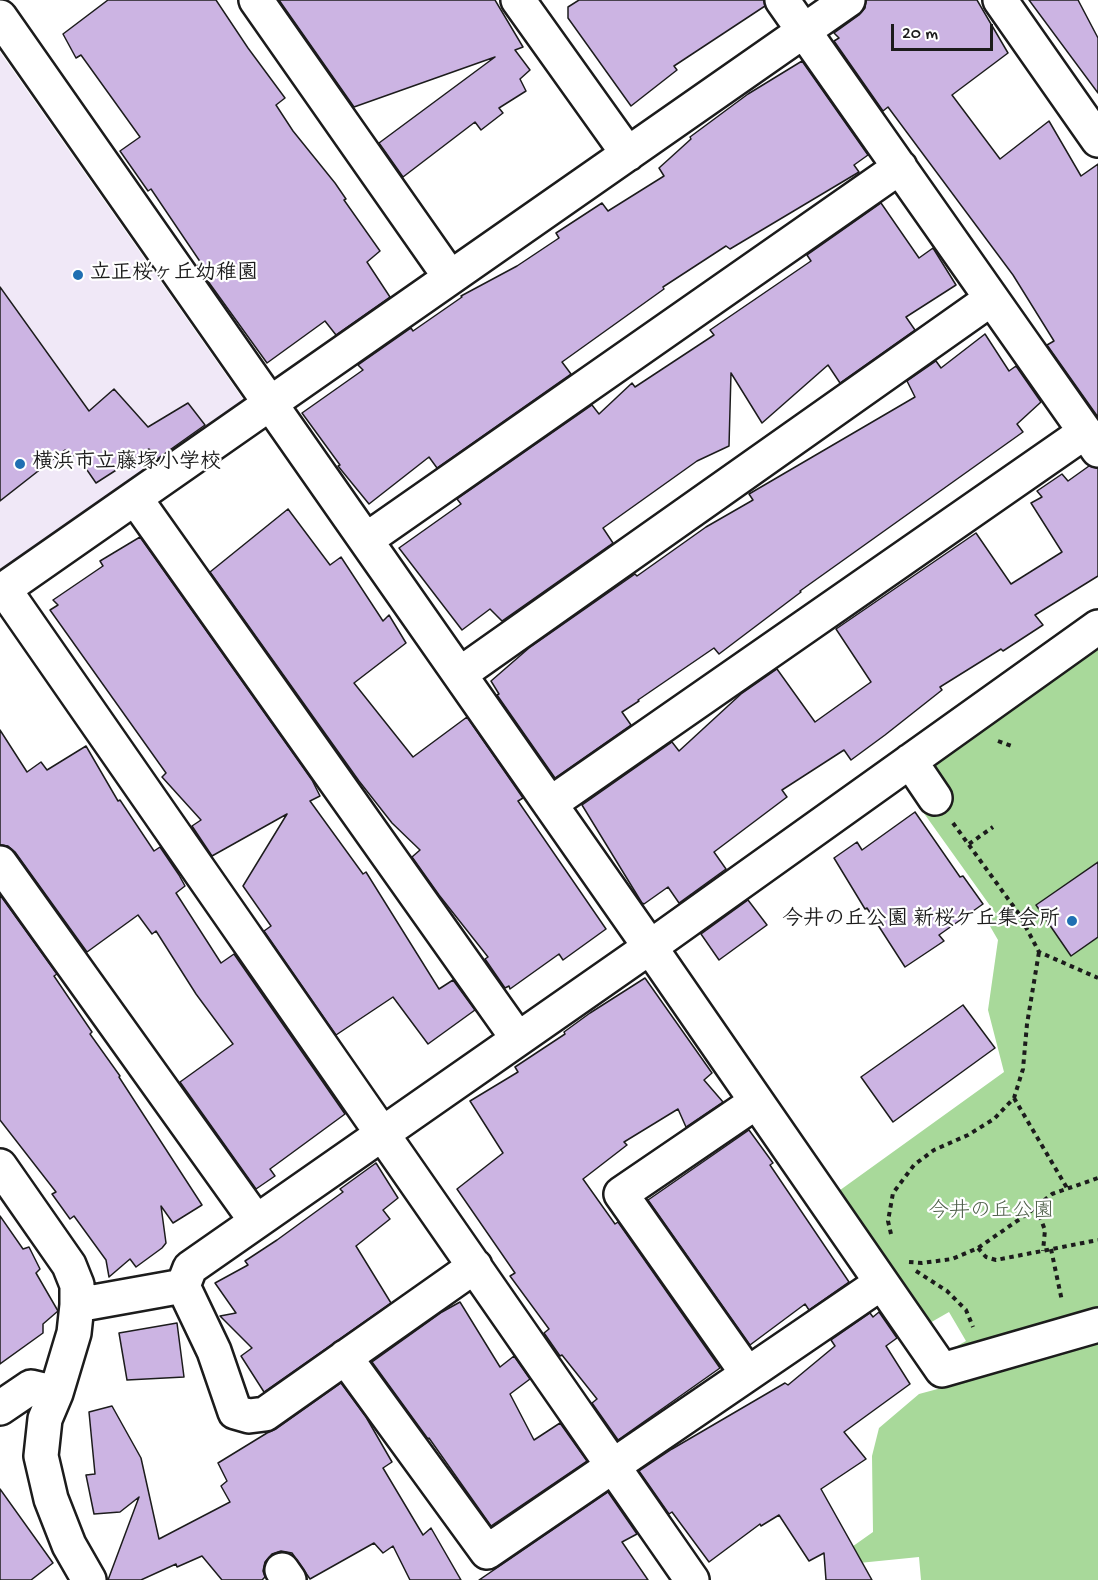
<!DOCTYPE html>
<html>
<head>
<meta charset="utf-8">
<style>
	body { margin:0 }
	#map { position:relative; width:1098px; height:1580px; overflow:hidden; background:#fff; font-family:"Gochi Hand",sans-serif }
	canvas { display:block }
	.scale { position:absolute; left:891px; top:24px; width:102px; height:27px; box-sizing:border-box; border:3px solid #1c1c1c; border-top:0; padding-left:8px; font-size:18px; line-height:21px; white-space:nowrap; color:#1c1c1c; -webkit-text-stroke:4px #fff; paint-order:stroke }
</style>
</head>
<body>
<div id="map">
<canvas width="1098" height="1580"></canvas>
<div class="scale">20 m</div>
</div>
<script>
const ctx = document.querySelector('canvas').getContext('2d');
ctx.lineJoin = 'round';
function paint(path, color) { ctx.fillStyle = color; ctx.fill(path, 'evenodd'); }
const toPath = rows => new Path2D(rows.map(r => 'M' + r).join(''));
function strokePath(path, color, width, dash) { ctx.strokeStyle = color; ctx.lineWidth = width; ctx.lineCap = dash ? 'butt' : 'round'; ctx.setLineDash(dash || []); ctx.stroke(path); }
function write(font, color, halo, rows, align = 'center') {
  ctx.font = font + ' "Gochi Hand","Klee One",sans-serif'; ctx.lineWidth = 4.5; ctx.setLineDash([]); ctx.textBaseline = 'middle'; ctx.strokeStyle = halo; ctx.fillStyle = color; for (const [text, x, y, turn = 0] of rows) {
    ctx.save(); ctx.translate(x, y); ctx.rotate((+turn || 0) * Math.PI / 180); ctx.textAlign = isNaN(turn) ? turn : align; if (halo) ctx.strokeText(text, 0, 0); ctx.fillText(text, 0, 0); ctx.restore();
  }
}
const built = toPath([
	[0,52,245,402,0,576]
]);
const green = toPath([
	[1098,649,1098,1580,921,1580,919,1557,849,1564,849,1549,873,1532,872,1456,879,1428,919,1394,960,1383,943,1354,966,1341,949,1312,928,1324,836,1193,1004,1072,988,1010,998,940,987,921,996,914,903,784]
]);
const building = toPath([
	[108,0,216,0,248,48,285,98,276,105,293,131,335,183,346,199,344,200,380,251,367,262,390,297,336,335,325,321,267,363,197,266,201,263,151,189,148,191,120,151,140,137,81,55,76,58,63,34,108,0],
	[279,0,495,0,523,47,515,50,530,70,520,79,526,91,499,108,503,113,481,130,475,122,403,177,379,143,495,57,354,107,279,0],
	[579,0,764,0,765,6,674,66,677,70,631,106,568,18,568,7,579,0],
	[866,0,977,0,1008,53,952,95,1000,159,1049,121,1081,176,1098,164,1098,417,1047,345,1054,341,1013,275,888,107,883,111,834,41,839,38,834,33,859,15,865,8,866,0],
	[1029,0,1078,0,1098,38,1098,93,1029,0],
	[802,61,868,155,854,165,859,172,730,249,726,246,663,287,664,289,562,362,571,374,437,468,429,457,369,504,338,466,340,465,302,413,363,370,358,365,411,328,413,331,462,297,461,296,517,266,559,238,556,233,602,203,608,211,664,176,659,168,691,139,690,137,748,94,802,61],
	[881,203,919,258,933,248,956,285,906,317,915,330,840,383,828,365,762,423,731,373,729,446,697,461,603,528,613,543,502,621,490,609,462,630,399,548,461,504,457,499,592,405,599,414,632,383,635,387,714,335,710,330,811,261,807,255,881,203],
	[0,287,89,411,114,389,148,427,188,403,205,425,157,459,149,449,96,483,76,454,71,458,65,450,0,501,0,287],
	[985,334,1009,371,1016,366,1041,402,1017,424,1023,432,800,591,801,592,719,654,714,648,638,700,639,701,622,712,631,725,555,778,497,695,499,694,491,681,529,648,635,574,637,576,706,527,753,500,749,494,915,397,907,381,936,361,941,368,985,334],
	[1089,466,1098,468,1098,576,1035,615,1043,625,1003,651,1001,649,940,687,942,690,885,735,851,760,844,750,782,790,787,797,714,852,726,869,679,903,668,887,644,904,642,903,582,805,672,742,679,751,741,694,777,669,815,722,871,682,836,629,976,533,1011,584,1062,552,1031,503,1042,497,1037,491,1062,474,1068,481,1089,466],
	[288,509,330,565,341,557,383,621,389,615,406,643,354,683,413,757,467,717,523,798,518,801,606,929,563,960,559,954,510,989,509,986,505,988,485,959,488,957,439,895,412,857,420,850,392,823,359,781,210,572,288,509],
	[140,537,312,780,320,796,310,801,363,874,366,872,439,989,453,980,475,1010,428,1044,393,997,336,1035,264,931,271,926,243,886,287,814,212,856,192,826,201,820,162,777,166,773,50,610,58,605,53,600,103,566,100,561,140,537],
	[0,730,27,772,41,762,47,770,86,746,118,801,120,800,154,851,160,847,179,875,185,886,176,893,221,963,234,954,345,1114,270,1169,275,1176,256,1189,180,1082,233,1044,196,994,156,931,152,934,138,915,87,952,15,852,8,846,0,845,0,730],
	[915,812,960,877,963,876,983,904,939,935,944,941,905,967,867,908,865,909,834,858,857,842,862,850,915,812],
	[1098,862,1098,937,1071,956,1036,905,1098,862],
	[0,895,57,974,54,976,92,1032,90,1034,120,1076,119,1077,202,1205,173,1223,161,1206,166,1243,162,1248,136,1267,130,1259,109,1277,106,1260,74,1216,70,1219,52,1194,56,1192,0,1120,0,895],
	[748,900,767,925,719,960,701,934,748,900],
	[645,978,712,1073,704,1080,723,1102,686,1127,678,1109,624,1142,627,1145,583,1179,615,1224,618,1222,720,1368,618,1440,592,1403,597,1399,562,1355,560,1356,544,1333,549,1329,510,1276,515,1273,457,1189,503,1153,470,1101,518,1072,515,1067,565,1034,564,1032,590,1013,645,978],
	[963,1005,995,1048,893,1122,861,1077,963,1005],
	[749,1130,773,1163,770,1165,849,1282,809,1310,805,1304,750,1345,648,1200,749,1130],
	[376,1163,398,1198,383,1210,390,1219,356,1246,391,1303,264,1392,241,1356,252,1348,220,1316,236,1313,215,1283,248,1265,245,1261,277,1240,343,1192,340,1189,376,1163],
	[0,1216,23,1249,29,1247,40,1269,36,1273,58,1311,43,1324,43,1333,0,1364,0,1216],
	[460,1302,500,1367,514,1356,530,1379,510,1394,534,1440,560,1423,587,1461,491,1526,429,1438,428,1439,372,1362,442,1312,460,1302],
	[879,1312,897,1338,886,1346,910,1384,844,1432,866,1459,821,1489,872,1580,826,1580,824,1553,809,1561,779,1515,761,1526,760,1524,709,1562,672,1512,669,1514,639,1471,672,1449,785,1383,788,1385,835,1346,831,1340,870,1313,873,1317,879,1312],
	[177,1323,184,1377,127,1380,119,1333,177,1323],
	[341,1383,366,1417,392,1462,383,1468,423,1535,431,1528,461,1580,410,1580,393,1546,383,1553,374,1543,310,1579,292,1553,281,1551,272,1554,265,1562,263,1571,265,1577,262,1580,222,1580,202,1556,177,1567,176,1564,141,1580,108,1580,139,1497,120,1512,94,1514,86,1475,95,1474,89,1412,112,1406,141,1458,159,1539,230,1502,221,1486,227,1481,218,1463,267,1433,276,1429,341,1383],
	[0,1489,53,1563,31,1580,0,1580,0,1489],
	[608,1492,637,1534,622,1542,648,1580,479,1580,608,1492]
]);
const path = toPath([
	[998,741,1014,747],
	[953,823,1019,914,1039,952,1098,978],
	[969,844,993,827],
	[1014,1098,1067,1188],
	[1036,1207,1045,1230,1043,1251],
	[891,1234,888,1221,893,1193,914,1165,934,1150,968,1135,994,1119,1014,1098,1023,1069,1027,1024,1039,952],
	[978,1248,986,1257,996,1260,1098,1240],
	[1051,1249,1062,1301],
	[909,1262,922,1263,952,1259,978,1248,1027,1214,1052,1194,1098,1178],
	[916,1271,947,1291,966,1310,973,1327]
]);
const minor = toPath([
	[256,0,450,277],
	[518,0,628,154],
	[782,0,1098,450],
	[1000,0,1098,140],
	[0,17,650,947,942,1370,1098,1325],
	[135,498,518,1039],
	[366,540,900,167],
	[4,589,692,1580],
	[0,592,848,0],
	[460,674,991,299],
	[910,761,935,798],
	[550,804,1085,432],
	[0,863,256,1221],
	[0,1166,69,1265,77,1285,77,1305,74,1333,56,1393,45,1419,41,1456,51,1499,69,1545,89,1580],
	[475,1266,265,1414,249,1416,235,1412,214,1351,183,1286,190,1268,650,947,1098,627],
	[77,1305,183,1286],
	[345,1357,487,1552,881,1283],
	[747,1373,621,1194,756,1102],
	[0,1408,31,1387,56,1393],
	[282,1570,289,1580]
]);
const markers = [
	[78,275,6,"#1f6fb2"],
	[20,464,6,"#1f6fb2"],
	[1072,921,6,"#1f6fb2"]
];
const poiNames = [
	["立正桜ヶ丘幼稚園",90,275],
	["横浜市立藤塚小学校",32,464],
	["今井の丘公園 新桜ケ丘集会所",1060,921,"right"]
];
const parkNames = [
	["今井の丘公園",991,1213]
];
paint(built, '#f0e8f7');
paint(green, '#a8d99a');
paint(building, '#ccb4e3');
strokePath(building, '#1c1c1c', 1.5);
strokePath(minor, '#1c1c1c', 38);
strokePath(path, '#1c1c1c', 4, [4.5, 4.5]);
strokePath(minor, '#fff', 33);
for (const [x, y, r, color] of markers) { const dot = new Path2D(); dot.arc(x, y, r, 0, 2 * Math.PI); ctx.fillStyle = color; ctx.fill(dot); strokePath(dot, '#fff', 2); }
write('bold 21px', '#1c1c1c', '#fff', poiNames, 'left');
write('21px', '#4d5e48', '#fff', parkNames);
</script>
</body>
</html>
